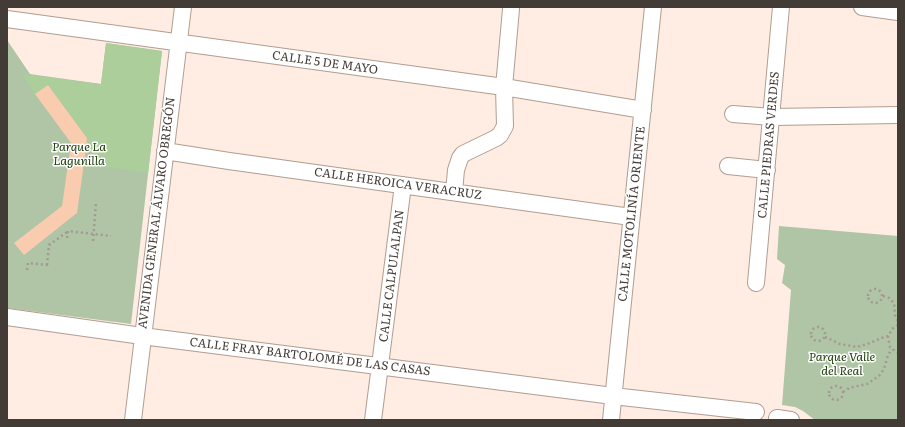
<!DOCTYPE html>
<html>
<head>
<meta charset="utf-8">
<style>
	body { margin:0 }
	#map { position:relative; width:905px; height:427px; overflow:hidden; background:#ffede3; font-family:Literata,serif }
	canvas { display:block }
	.frame { position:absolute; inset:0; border:8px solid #433b36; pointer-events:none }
</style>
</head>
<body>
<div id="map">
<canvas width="905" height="427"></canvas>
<div class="frame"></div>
</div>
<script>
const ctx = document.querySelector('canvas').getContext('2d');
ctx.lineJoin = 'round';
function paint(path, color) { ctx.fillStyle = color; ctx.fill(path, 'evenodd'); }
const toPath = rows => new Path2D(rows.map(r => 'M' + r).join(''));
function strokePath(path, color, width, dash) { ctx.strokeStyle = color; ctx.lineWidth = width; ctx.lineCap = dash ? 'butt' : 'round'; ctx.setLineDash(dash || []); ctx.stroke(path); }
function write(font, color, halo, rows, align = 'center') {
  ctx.font = font + ' Literata,serif'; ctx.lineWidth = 3; ctx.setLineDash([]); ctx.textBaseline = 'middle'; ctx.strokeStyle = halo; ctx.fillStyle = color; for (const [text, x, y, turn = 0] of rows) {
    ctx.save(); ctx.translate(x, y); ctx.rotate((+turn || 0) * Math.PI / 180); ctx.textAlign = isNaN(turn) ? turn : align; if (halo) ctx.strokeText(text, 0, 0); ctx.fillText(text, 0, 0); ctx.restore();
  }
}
const green = toPath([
	[7,40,30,74,101,84,106,43,162,51,131,324,7,308],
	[779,226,898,236,898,420,815,420,803,411,795,407,782,405,791,290,782,283,785,265,777,259]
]);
const forest = toPath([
	[106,43,162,51,148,173,98,166,99,151,86,149,87,137,48,85,35,94,22,74,101,84]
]);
const building = toPath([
	[48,85,87,138,86,149,77,213,24,255,14,243,62,206,71,143,35,94]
]);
const path = toPath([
	[67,238,68,231,111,236],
	[93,241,96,202],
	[47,265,49,245,67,232],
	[27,270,28,263,48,265],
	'868 296a7 7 0 1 1 14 0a7 7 0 1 1-14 0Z',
	[883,296,889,298,894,303,895,315,898,321],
	[898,325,892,329,888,337,890,347,898,353],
	'811 334a7 7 0 1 1 14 0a7 7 0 1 1-14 0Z',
	[825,337,840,344,857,347,870,343,884,337,889,336],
	'829 393a7 7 0 1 1 14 0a7 7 0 1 1-14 0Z',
	[843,392,849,388,867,384,879,376,884,369,888,355,892,349]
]);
const minor = toPath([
	[862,7,898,12],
	[7,19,504,87,643,110],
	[733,114,772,117,898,115],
	[165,151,229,161,631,217],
	[728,166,767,170],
	[454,192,456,170,460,158,463,154,496,138,500,135,505,126,504,87,511,9],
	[756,283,781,7],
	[7,317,142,336,613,396,756,412],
	[777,418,791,420],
	[133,420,183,7],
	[373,420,403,185],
	[611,420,653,7]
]);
const streetNames = [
	["CALLE 5 DE MAYO",325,63,8],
	["CALLE PIEDRAS VERDES",769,145,-85],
	["CALLE HEROICA VERACRUZ",398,184,8],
	["AVENIDA GENERAL ÁLVARO OBREGÓN",157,213,-83],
	["CALLE MOTOLINÍA ORIENTE",632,214,-84],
	["CALLE CALPULALPAN",392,276,-83],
	["CALLE FRAY BARTOLOMÉ DE LAS CASAS",310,357,7]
];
const parkNames = [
	["Parque La",79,147],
	["Lagunilla",79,161],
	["Parque Valle",842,357],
	["del Real",842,371]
];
paint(green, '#afc5a6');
paint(forest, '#abce9b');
paint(building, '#f9cbaf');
strokePath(minor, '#b19d91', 18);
strokePath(path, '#a59891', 2.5, [2, 3]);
strokePath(minor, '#fff', 16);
write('12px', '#433b36', '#fff', streetNames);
write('italic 12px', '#20400b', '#fff', parkNames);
</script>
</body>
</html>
